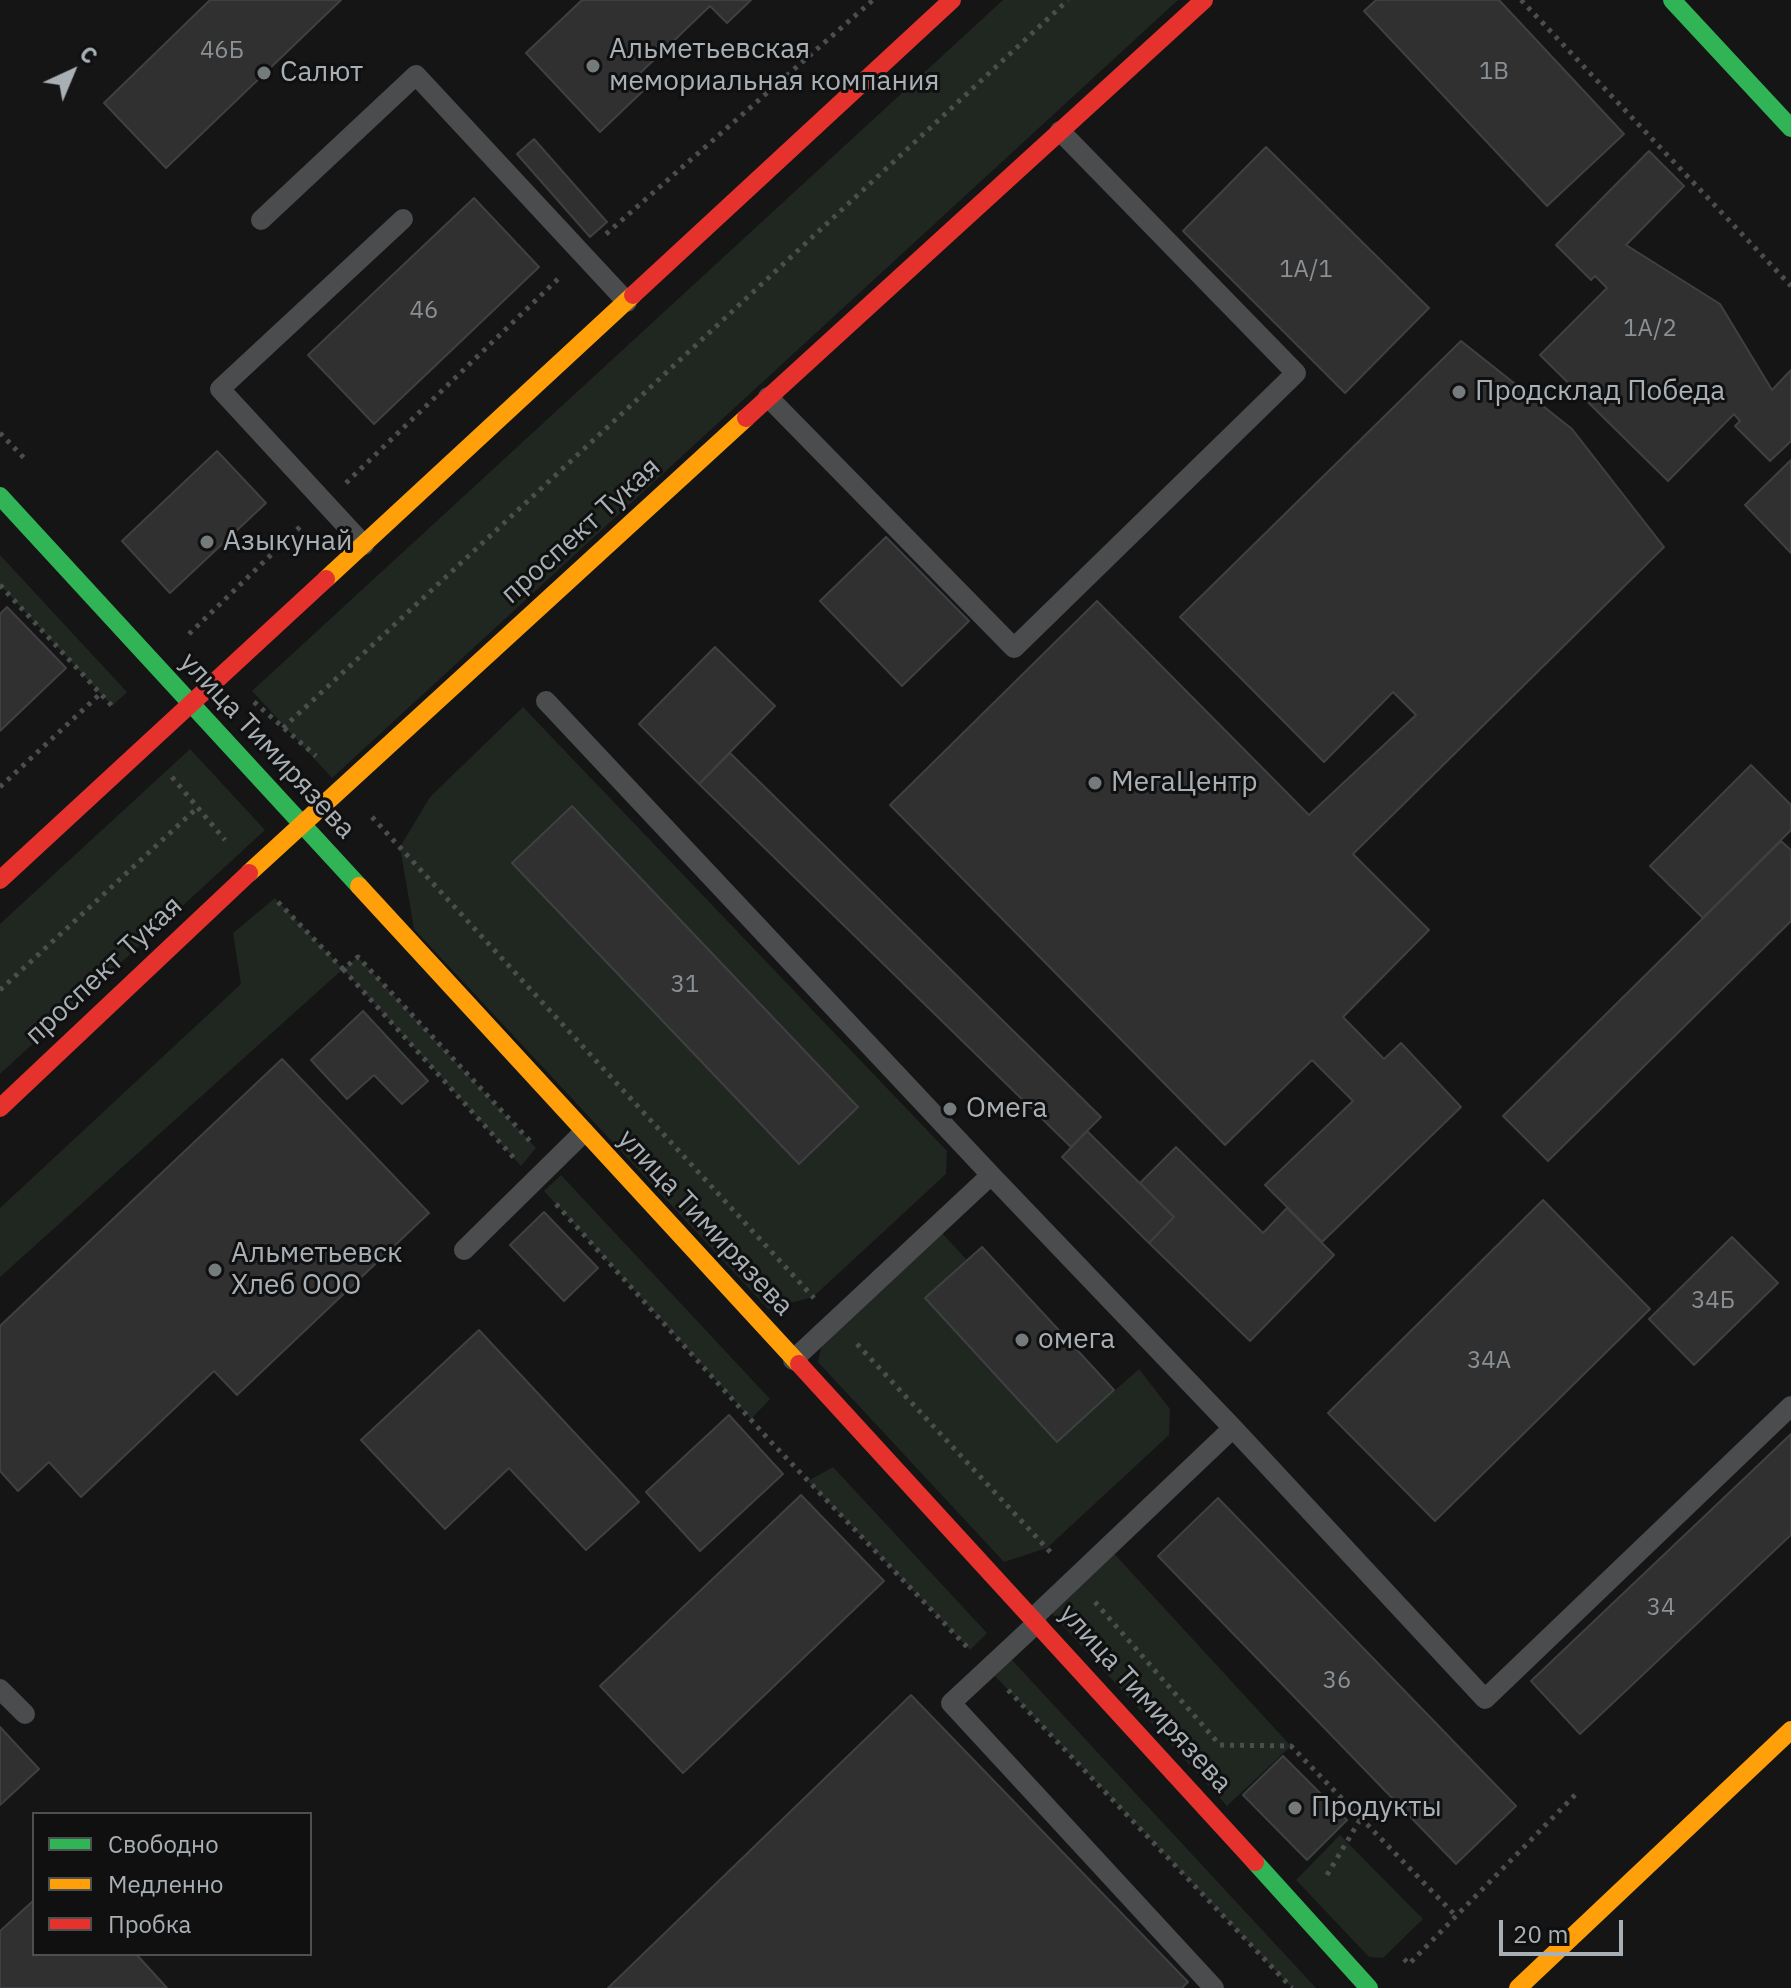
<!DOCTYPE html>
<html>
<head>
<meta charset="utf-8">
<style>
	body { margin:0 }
	#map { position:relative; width:1791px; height:1988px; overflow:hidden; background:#151516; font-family:"IBM Plex Sans",sans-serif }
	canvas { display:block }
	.legend { position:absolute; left:32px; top:1812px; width:280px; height:144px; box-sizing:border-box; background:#101011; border:2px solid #4d5053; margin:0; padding:10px 14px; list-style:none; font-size:24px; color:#a8b0b5 }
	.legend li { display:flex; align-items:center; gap:16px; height:40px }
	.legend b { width:40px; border:2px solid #4d5053 }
	.north { position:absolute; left:32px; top:32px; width:80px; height:80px; -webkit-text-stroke:6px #101011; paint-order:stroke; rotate:44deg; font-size:22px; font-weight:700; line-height:32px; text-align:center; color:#a8b0b5 }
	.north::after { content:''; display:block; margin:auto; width:28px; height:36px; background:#a8b0b5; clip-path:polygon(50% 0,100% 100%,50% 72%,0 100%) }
	.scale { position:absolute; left:1499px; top:1920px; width:124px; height:36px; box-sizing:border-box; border:4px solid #a8b0b5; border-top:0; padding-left:10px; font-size:24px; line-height:28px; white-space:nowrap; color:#a8b0b5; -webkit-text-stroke:6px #101011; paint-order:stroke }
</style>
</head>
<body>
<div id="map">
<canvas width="1791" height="1988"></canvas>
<ul class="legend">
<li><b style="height:10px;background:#30b455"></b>Свободно</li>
<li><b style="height:10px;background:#ff9f0a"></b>Медленно</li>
<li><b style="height:10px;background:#e5322d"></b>Пробка</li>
</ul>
<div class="north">С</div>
<div class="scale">20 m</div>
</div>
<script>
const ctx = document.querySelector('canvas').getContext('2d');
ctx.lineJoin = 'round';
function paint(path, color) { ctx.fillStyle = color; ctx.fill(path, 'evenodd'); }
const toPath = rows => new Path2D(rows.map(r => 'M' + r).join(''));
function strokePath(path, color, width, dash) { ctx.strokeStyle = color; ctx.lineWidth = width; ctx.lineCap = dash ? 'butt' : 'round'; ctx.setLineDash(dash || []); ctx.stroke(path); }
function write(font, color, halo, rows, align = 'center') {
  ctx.font = font + ' "IBM Plex Sans",sans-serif'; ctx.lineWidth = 6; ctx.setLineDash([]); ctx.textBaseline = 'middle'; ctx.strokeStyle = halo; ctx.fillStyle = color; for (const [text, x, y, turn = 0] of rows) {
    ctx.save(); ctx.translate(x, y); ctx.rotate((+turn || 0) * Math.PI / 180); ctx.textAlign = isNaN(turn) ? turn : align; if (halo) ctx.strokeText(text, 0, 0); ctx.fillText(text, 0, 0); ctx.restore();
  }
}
const green = toPath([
	[1003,0,1178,0,332,778,252,691],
	[0,555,127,692,112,706,0,585],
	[523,707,947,1151,946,1174,813,1297,768,1309,414,929,400,847,430,797],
	[190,749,265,830,0,1074,0,924],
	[275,898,343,969,358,957,536,1148,521,1166,343,969,0,1277,0,1208,241,984,233,933],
	[561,1175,770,1399,751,1419,544,1191],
	[942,1233,967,1260,926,1298,1057,1442,1139,1369,1170,1409,1169,1435,1047,1548,1004,1562,818,1362,822,1344],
	[833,1467,987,1633,970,1650,808,1481],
	[1108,1547,1291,1746,1227,1806,1045,1606],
	[1011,1659,1316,1988,1292,1988,992,1673],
	[1340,1835,1423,1919,1383,1958,1369,1957,1296,1880]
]);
const building = toPath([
	[210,0,341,0,166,168,104,103,210,0],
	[582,0,751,0,727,23,710,6,635,78,645,89,600,132,526,53,582,0],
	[1376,0,1499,0,1624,134,1547,206,1364,11,1376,0],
	[534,139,607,222,590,237,517,154,534,139],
	[1266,147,1429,308,1345,393,1183,231,1266,147],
	[1649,151,1684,186,1626,245,1720,304,1772,390,1791,370,1791,441,1770,461,1735,426,1740,421,1734,414,1668,481,1540,355,1607,288,1595,276,1591,280,1556,245,1649,151],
	[474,198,539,267,374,424,308,355,474,198],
	[1461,341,1572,429,1664,547,1353,854,1429,930,1343,1017,1384,1059,1401,1043,1461,1107,1322,1242,1265,1185,1353,1101,1312,1060,1225,1145,890,805,1097,601,1309,815,1416,715,1393,692,1324,762,1180,617,1461,341],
	[217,451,266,503,170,593,122,541,217,451],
	[1791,460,1791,553,1745,505,1791,460],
	[886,537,969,621,902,686,820,601,886,537],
	[7,607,66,668,0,731,0,614,7,607],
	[715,647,775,706,699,784,639,724,715,647],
	[730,753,1101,1117,1071,1147,699,784,730,753],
	[1751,765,1791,805,1791,830,1703,918,1650,866,1751,765],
	[572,806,858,1107,799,1164,512,863,572,806],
	[1781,841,1791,850,1791,921,1548,1161,1503,1116,1781,841],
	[363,1011,428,1081,402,1104,374,1075,347,1099,311,1060,363,1011],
	[282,1059,429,1213,237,1395,214,1371,81,1497,49,1462,18,1491,0,1471,0,1326,282,1059],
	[1087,1131,1174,1217,1149,1243,1062,1157,1087,1131],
	[1176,1147,1263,1233,1287,1208,1334,1255,1250,1341,1149,1243,1174,1217,1140,1183,1176,1147],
	[1543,1200,1650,1309,1435,1521,1328,1413,1543,1200],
	[544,1212,598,1268,564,1301,510,1245,544,1212],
	[1732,1237,1778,1283,1694,1365,1649,1319,1732,1237],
	[982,1247,1114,1390,1057,1442,925,1298,982,1247],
	[479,1330,639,1502,586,1550,509,1468,445,1529,361,1440,479,1330],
	[729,1415,783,1474,700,1551,646,1492,729,1415],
	[1791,1434,1791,1535,1580,1734,1531,1681,1791,1434],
	[801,1495,884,1581,683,1773,600,1686,801,1495],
	[1218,1498,1516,1806,1456,1864,1158,1556,1218,1498],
	[911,1695,1188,1982,1182,1988,608,1988,911,1695],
	[0,1727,39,1769,0,1805,0,1727],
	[1283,1756,1347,1820,1307,1860,1243,1795,1283,1756],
	[34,1900,34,1954,136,1954,167,1988,0,1988,0,1931,34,1900]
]);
const path = toPath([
	[1521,0,1791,286],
	[606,234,873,0],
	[0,433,24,458],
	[346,483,561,276],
	[0,585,112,706],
	[189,634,304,523],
	[254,702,316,756],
	[283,728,1068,0],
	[172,777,225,840],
	[0,787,100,694],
	[372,817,814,1298],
	[278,902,343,969,358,957,530,1141],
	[343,969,514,1158],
	[0,990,197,808],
	[556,1204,771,1442,968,1648],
	[857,1344,1054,1556],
	[1095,1602,1220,1745,1291,1746,1456,1916],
	[1008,1690,1292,1988],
	[1327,1875,1361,1818],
	[1404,1959,1409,1964,1576,1794]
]);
const lane = toPath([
	[261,220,416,75,627,302],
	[768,397,1014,648,1296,373,1060,131],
	[364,545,220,389,403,219],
	[546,701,991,1175,1233,1428,1485,1699,1791,1406],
	[464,1250,584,1132],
	[793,1360,991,1175],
	[1033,1618,1233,1428],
	[1037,1623,951,1703,1214,1988],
	[0,1689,25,1714]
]);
const fast = toPath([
	[1672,0,1791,128],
	[0,496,359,886],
	[1255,1862,1369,1988]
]);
const slow = toPath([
	[326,579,633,295],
	[249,873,746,418],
	[359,886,799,1364],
	[1518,1988,1791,1730]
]);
const jam = toPath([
	[633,295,952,0],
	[746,418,1204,0],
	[0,880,326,579],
	[0,1108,249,873],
	[799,1364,1255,1862]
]);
const markers = [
	[593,66,8,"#757a7d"],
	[264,73,8,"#757a7d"],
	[1459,392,8,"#757a7d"],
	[207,542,8,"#757a7d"],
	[1095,783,8,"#757a7d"],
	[950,1109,8,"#757a7d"],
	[215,1270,8,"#757a7d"],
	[1022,1340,8,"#757a7d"],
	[1295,1808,8,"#757a7d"]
];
const numberNames = [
	["46Б",222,51],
	["1В",1494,72],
	["1А/1",1306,270],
	["46",424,311],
	["1А/2",1650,329],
	["31",685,985],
	["34Б",1713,1301],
	["34А",1489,1361],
	["34",1661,1608],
	["36",1337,1681]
];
const poiNames = [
	["Альметьевская",609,50],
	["мемориальная компания",609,82],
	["Салют",280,73],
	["Продсклад Победа",1475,392],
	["Азыкунай",223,542],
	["МегаЦентр",1111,783],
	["Омега",966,1109],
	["Альметьевск",231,1254],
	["Хлеб ООО",231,1286],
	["омега",1038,1340],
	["Продукты",1311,1808]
];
const streetNames = [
	["проспект Тукая",581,531,-42],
	["улица Тимирязева",267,746,47],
	["проспект Тукая",104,971,-43],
	["улица Тимирязева",705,1223,47],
	["улица Тимирязева",1145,1699,48]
];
paint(green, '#202620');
paint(building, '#303031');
strokePath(building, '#3e4042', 2);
strokePath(path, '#4b4e4f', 5, [4, 6]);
strokePath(lane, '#4a4c4e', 20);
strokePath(fast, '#30b455', 18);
strokePath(slow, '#ff9f0a', 18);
strokePath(jam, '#e5322d', 18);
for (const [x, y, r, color] of markers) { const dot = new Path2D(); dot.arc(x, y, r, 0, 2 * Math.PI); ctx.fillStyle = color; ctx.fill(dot); strokePath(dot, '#101011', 3); }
write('24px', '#8a9094', null, numberNames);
write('28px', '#a8b0b5', '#101011', poiNames, 'left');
write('28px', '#a8b0b5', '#101011', streetNames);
</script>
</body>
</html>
